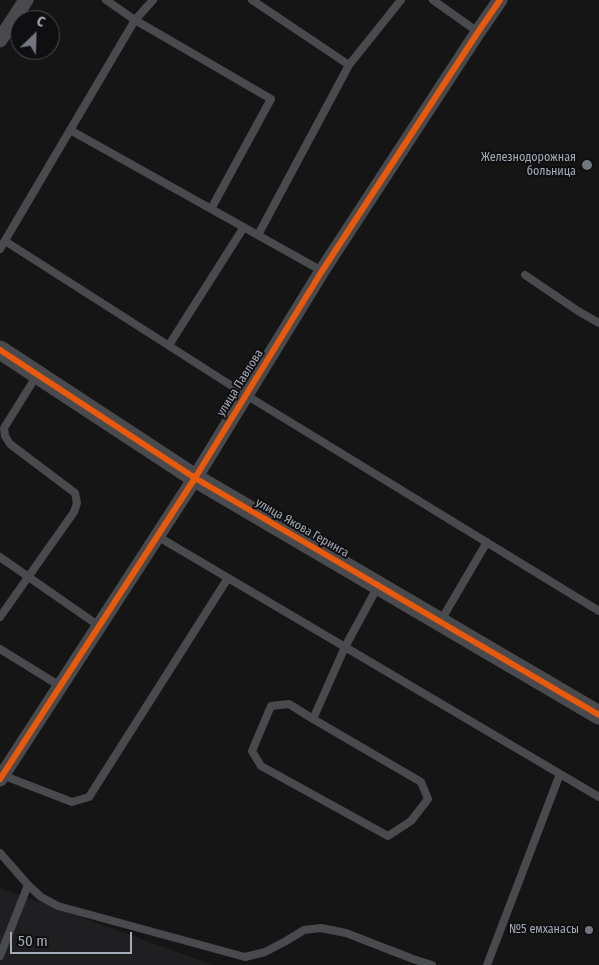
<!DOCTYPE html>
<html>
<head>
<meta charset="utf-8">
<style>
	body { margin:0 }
	#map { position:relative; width:599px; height:965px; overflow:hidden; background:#151515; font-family:"Fira Sans Condensed",sans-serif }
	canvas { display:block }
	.north { position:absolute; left:10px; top:10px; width:50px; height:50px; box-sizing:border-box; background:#0f0f11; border:1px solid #4b4d53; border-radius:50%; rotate:24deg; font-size:14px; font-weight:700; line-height:20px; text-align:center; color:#a4abb7 }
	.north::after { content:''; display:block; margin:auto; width:18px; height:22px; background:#72767e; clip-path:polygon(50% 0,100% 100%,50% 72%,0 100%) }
	.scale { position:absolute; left:10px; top:932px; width:122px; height:22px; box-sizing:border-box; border:2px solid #a4abb7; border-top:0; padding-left:6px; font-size:15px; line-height:18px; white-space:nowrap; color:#a4abb7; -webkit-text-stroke:4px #0f0f11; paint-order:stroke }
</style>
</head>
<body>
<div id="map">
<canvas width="599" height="965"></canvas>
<div class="north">С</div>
<div class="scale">50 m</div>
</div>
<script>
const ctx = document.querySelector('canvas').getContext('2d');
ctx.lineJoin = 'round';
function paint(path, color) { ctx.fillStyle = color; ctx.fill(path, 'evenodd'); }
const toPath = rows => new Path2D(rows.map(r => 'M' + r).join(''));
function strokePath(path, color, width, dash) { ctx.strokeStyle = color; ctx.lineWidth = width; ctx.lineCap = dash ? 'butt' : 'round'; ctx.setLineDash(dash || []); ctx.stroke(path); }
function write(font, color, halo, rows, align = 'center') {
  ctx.font = font + ' "Fira Sans Condensed",sans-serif'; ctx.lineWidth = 4; ctx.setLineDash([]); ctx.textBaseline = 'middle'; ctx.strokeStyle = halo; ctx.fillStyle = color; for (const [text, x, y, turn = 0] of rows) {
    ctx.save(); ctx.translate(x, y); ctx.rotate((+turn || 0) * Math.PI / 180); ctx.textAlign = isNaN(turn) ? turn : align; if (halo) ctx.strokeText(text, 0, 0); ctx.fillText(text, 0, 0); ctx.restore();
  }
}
const built = toPath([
	[0,888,213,965,0,965]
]);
const service = toPath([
	[106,0,135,20,153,0],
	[252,0,349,65,401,0],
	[433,0,478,32],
	[70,130,322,271],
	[258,235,349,65],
	[5,241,246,395,599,611],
	[0,249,135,20,271,99,211,209],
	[525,275,578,311,599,323],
	[169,345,244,227],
	[157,536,599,797],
	[0,557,99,626],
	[0,617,74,512,77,503,75,493,10,444,5,436,4,428,37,375],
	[440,622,487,542],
	[0,649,60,686],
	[313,719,421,782,428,799,411,821,388,836,261,766,252,751,271,706,289,704,313,719,345,647,378,586],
	[2,775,72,802,89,797,228,578],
	[0,853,28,885,41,897,58,906,245,957,265,952,286,941,304,930,321,928,346,933,413,959,432,965],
	[0,956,28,885],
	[487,965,560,774]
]);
const minor = toPath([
	[0,40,26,0],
	[0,779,195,478,322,271,478,32,500,0]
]);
const tertiary = toPath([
	[0,350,195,478,599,715]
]);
const cycleway = toPath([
	[0,350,195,478,599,715],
	[0,779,195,478,322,271,478,32,500,0]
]);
const markers = [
	[587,165,6,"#72767e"],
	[589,930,5,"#72767e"]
];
const poiNames = [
	["Железнодорожная",576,158],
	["больница",576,172],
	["№5 емханасы",579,930]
];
const streetNames = [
	["улица Павлова",240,383,-58],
	["улица Якова Геринга",302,528,30]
];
paint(built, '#1f1f21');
strokePath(service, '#484a4e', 8);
strokePath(minor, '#484a4e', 15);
strokePath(tertiary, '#484a4e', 19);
strokePath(cycleway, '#e8590c', 6);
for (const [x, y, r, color] of markers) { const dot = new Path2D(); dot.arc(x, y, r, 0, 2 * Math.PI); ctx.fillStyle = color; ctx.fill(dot); strokePath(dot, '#0f0f11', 2); }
write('12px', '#a4abb7', '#0f0f11', poiNames, 'right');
write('12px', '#a4abb7', '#0f0f11', streetNames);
</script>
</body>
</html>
